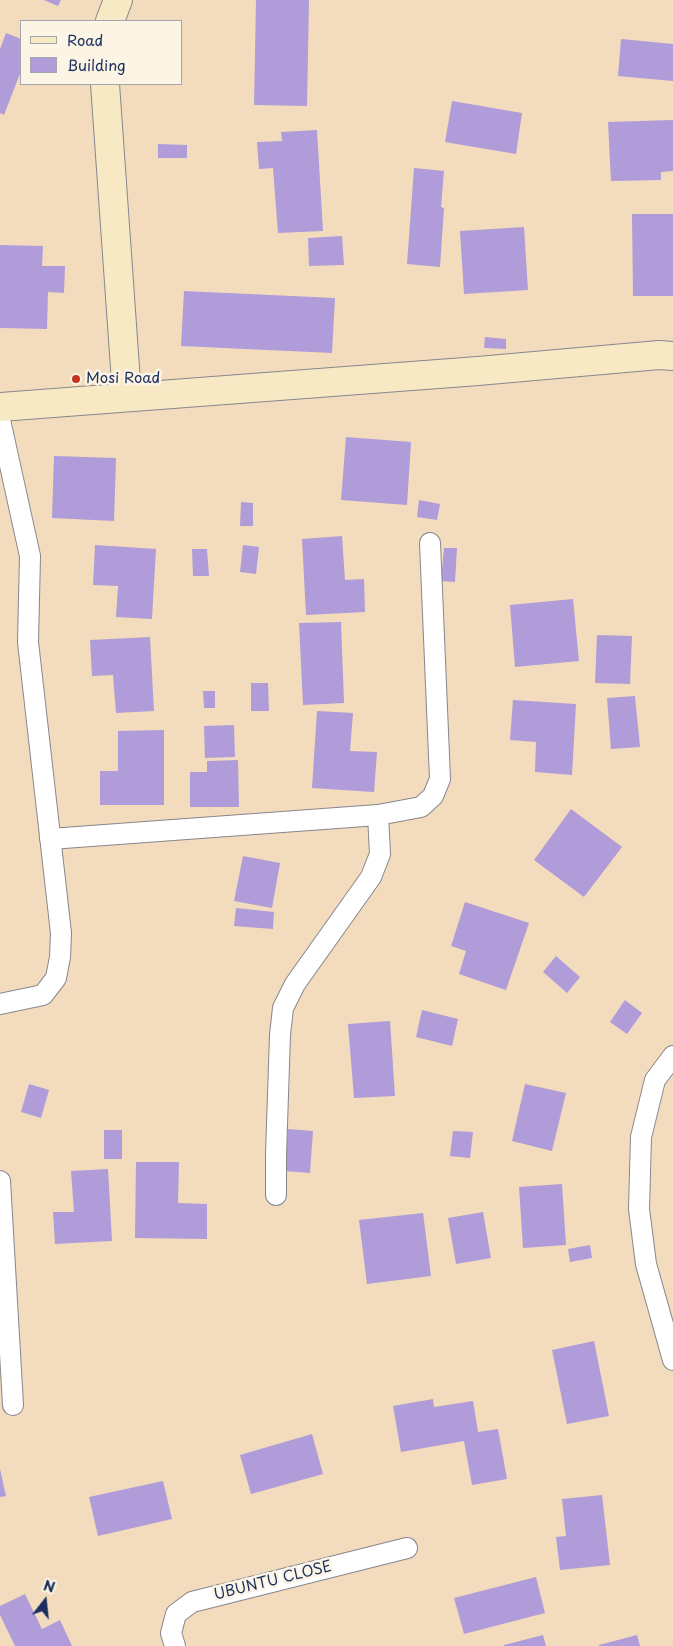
<!DOCTYPE html>
<html>
<head>
<meta charset="utf-8">
<style>
	body { margin:0 }
	#map { position:relative; width:673px; height:1646px; overflow:hidden; background:#f3dcbd; font-family:"Playpen Sans",sans-serif }
	canvas { display:block }
	.legend { position:absolute; left:20px; top:20px; width:162px; height:65px; box-sizing:border-box; background:#fcf5e5; border:1px solid #a2a6af; margin:0; padding:6px 9px; list-style:none; font-size:15px; color:#1b2f5e }
	.legend li { display:flex; align-items:center; gap:10px; height:25px }
	.legend b { width:25px; border:1px solid #a2a6af }
	.north { position:absolute; left:20px; top:1576px; width:50px; height:50px; -webkit-text-stroke:4px #fcf5e5; paint-order:stroke; rotate:16deg; font-size:14px; font-weight:700; line-height:20px; text-align:center; color:#1b2f5e }
	.north::after { content:''; display:block; margin:auto; width:18px; height:22px; background:#1b2f5e; clip-path:polygon(50% 0,100% 100%,50% 72%,0 100%) }
</style>
</head>
<body>
<div id="map">
<canvas width="673" height="1646"></canvas>
<ul class="legend">
<li><b style="height:6px;background:#f7e9c3"></b>Road</li>
<li><b style="height:14px;background:#af9cd8"></b>Building</li>
</ul>
<div class="north">N</div>
</div>
<script>
const ctx = document.querySelector('canvas').getContext('2d');
ctx.lineJoin = 'round';
function paint(path, color) { ctx.fillStyle = color; ctx.fill(path, 'evenodd'); }
const toPath = rows => new Path2D(rows.map(r => 'M' + r).join(''));
function strokePath(path, color, width, dash) { ctx.strokeStyle = color; ctx.lineWidth = width; ctx.lineCap = dash ? 'butt' : 'round'; ctx.setLineDash(dash || []); ctx.stroke(path); }
function write(font, color, halo, rows, align = 'center') {
  ctx.font = font + ' "Playpen Sans",sans-serif'; ctx.lineWidth = 5; ctx.setLineDash([]); ctx.textBaseline = 'middle'; ctx.strokeStyle = halo; ctx.fillStyle = color; for (const [text, x, y, turn = 0] of rows) {
    ctx.save(); ctx.translate(x, y); ctx.rotate((+turn || 0) * Math.PI / 180); ctx.textAlign = isNaN(turn) ? turn : align; if (halo) ctx.strokeText(text, 0, 0); ctx.fillText(text, 0, 0); ctx.restore();
  }
}
const building = toPath([
	[44,0,61,0,58,6],
	[256,0,309,0,307,106,254,105],
	[6,33,21,39,21,71,4,115,0,113,0,49],
	[621,39,673,44,673,81,618,76],
	[452,101,522,113,516,154,445,142],
	[673,120,673,171,661,172,661,180,611,181,608,122],
	[317,130,323,231,278,233,273,168,259,169,257,142,282,141,281,132],
	[158,144,187,145,187,158,158,158],
	[414,168,444,171,441,207,444,208,440,267,407,264],
	[632,214,673,214,673,296,633,296],
	[524,227,528,290,464,294,460,231],
	[342,236,344,265,309,266,308,238],
	[0,245,43,246,42,266,65,266,64,293,48,292,47,329,0,328],
	[184,291,335,298,332,353,181,346],
	[485,337,506,339,506,349,484,348],
	[346,437,411,442,407,505,341,500],
	[54,456,116,458,114,521,52,518],
	[419,500,440,504,437,520,417,517],
	[241,502,253,503,253,526,240,526],
	[342,536,345,580,364,579,365,612,306,615,302,539],
	[95,545,156,549,152,619,116,617,118,586,93,585],
	[243,545,259,547,256,574,240,572],
	[444,548,457,548,455,582,441,581],
	[192,549,207,549,209,576,193,576],
	[573,599,579,661,515,667,510,605],
	[341,622,344,703,303,705,299,623],
	[597,635,632,636,630,684,595,683],
	[150,637,154,711,116,713,113,675,92,676,90,640],
	[251,683,268,683,269,711,251,711],
	[203,691,215,691,215,708,204,708],
	[635,696,640,747,611,749,607,698],
	[513,700,576,704,572,775,535,772,536,742,510,740],
	[317,711,353,713,350,751,377,752,374,792,312,788],
	[234,725,235,757,205,758,204,726],
	[164,730,164,805,100,805,100,771,118,771,118,731],
	[238,760,239,807,190,807,190,772,207,772,207,761],
	[571,809,622,847,584,897,534,860],
	[243,856,280,863,272,908,234,901],
	[465,902,529,923,506,990,459,974,466,951,451,946],
	[236,908,274,912,273,929,234,926],
	[556,956,580,977,567,993,543,972],
	[625,1000,642,1013,627,1034,610,1022],
	[422,1010,458,1019,452,1046,416,1037],
	[390,1021,395,1096,354,1098,348,1024],
	[29,1084,49,1090,41,1118,21,1112],
	[525,1084,566,1093,552,1151,512,1141],
	[288,1129,313,1131,310,1173,285,1171],
	[104,1130,122,1130,122,1159,104,1159],
	[453,1131,473,1132,470,1158,450,1156],
	[136,1162,179,1162,178,1203,207,1204,207,1239,135,1238],
	[108,1169,112,1241,55,1244,53,1212,74,1212,71,1171],
	[562,1184,566,1245,523,1248,519,1187],
	[483,1212,491,1258,456,1264,448,1218],
	[423,1213,431,1276,367,1284,359,1220],
	[590,1245,592,1258,570,1262,568,1249],
	[594,1341,609,1416,567,1424,552,1350],
	[433,1399,434,1407,473,1401,478,1432,498,1429,507,1479,472,1485,464,1441,401,1452,393,1406],
	[312,1434,323,1474,251,1494,240,1455],
	[0,1469,6,1496,0,1497],
	[163,1481,172,1519,98,1536,89,1497],
	[602,1495,610,1565,560,1570,556,1537,566,1536,562,1499],
	[536,1577,545,1613,464,1634,454,1598],
	[25,1594,42,1629,60,1620,72,1646,15,1646,0,1615,0,1606],
	[543,1635,546,1646,504,1646,504,1645],
	[637,1635,640,1646,599,1646,599,1645]
]);
const street = toPath([
	[0,420,30,556,28,642,61,933,60,957,56,978,43,995,0,1004],
	[50,839,378,815,421,807,433,796,440,779,430,543],
	[673,1056,655,1080,641,1137,639,1209,646,1264,673,1360],
	[0,1181,13,1405],
	[276,1195,276,1155,280,1035,283,1008,295,984,371,877,380,854,378,815],
	[175,1646,171,1633,176,1614,192,1602,407,1548]
]);
const secondary = toPath([
	[110,21,118,0],
	[105,84,127,396],
	[0,407,478,371,659,355,673,356]
]);
const markers = [
	[76,379,5,"#c8321e"]
];
const poiNames = [
	["Mosi Road",86,379]
];
const streetNames = [
	["UBUNTU CLOSE",273,1581,-14]
];
paint(building, '#af9cd8');
strokePath(street, '#87868e', 22);
strokePath(secondary, '#87868e', 30);
strokePath(street, '#fff', 20);
strokePath(secondary, '#f7e9c3', 28);
for (const [x, y, r, color] of markers) { const dot = new Path2D(); dot.arc(x, y, r, 0, 2 * Math.PI); ctx.fillStyle = color; ctx.fill(dot); strokePath(dot, '#fcf5e5', 2); }
write('15px', '#1b2f5e', '#fcf5e5', poiNames, 'left');
write('15px', '#1b2f5e', '#fcf5e5', streetNames);
</script>
</body>
</html>
